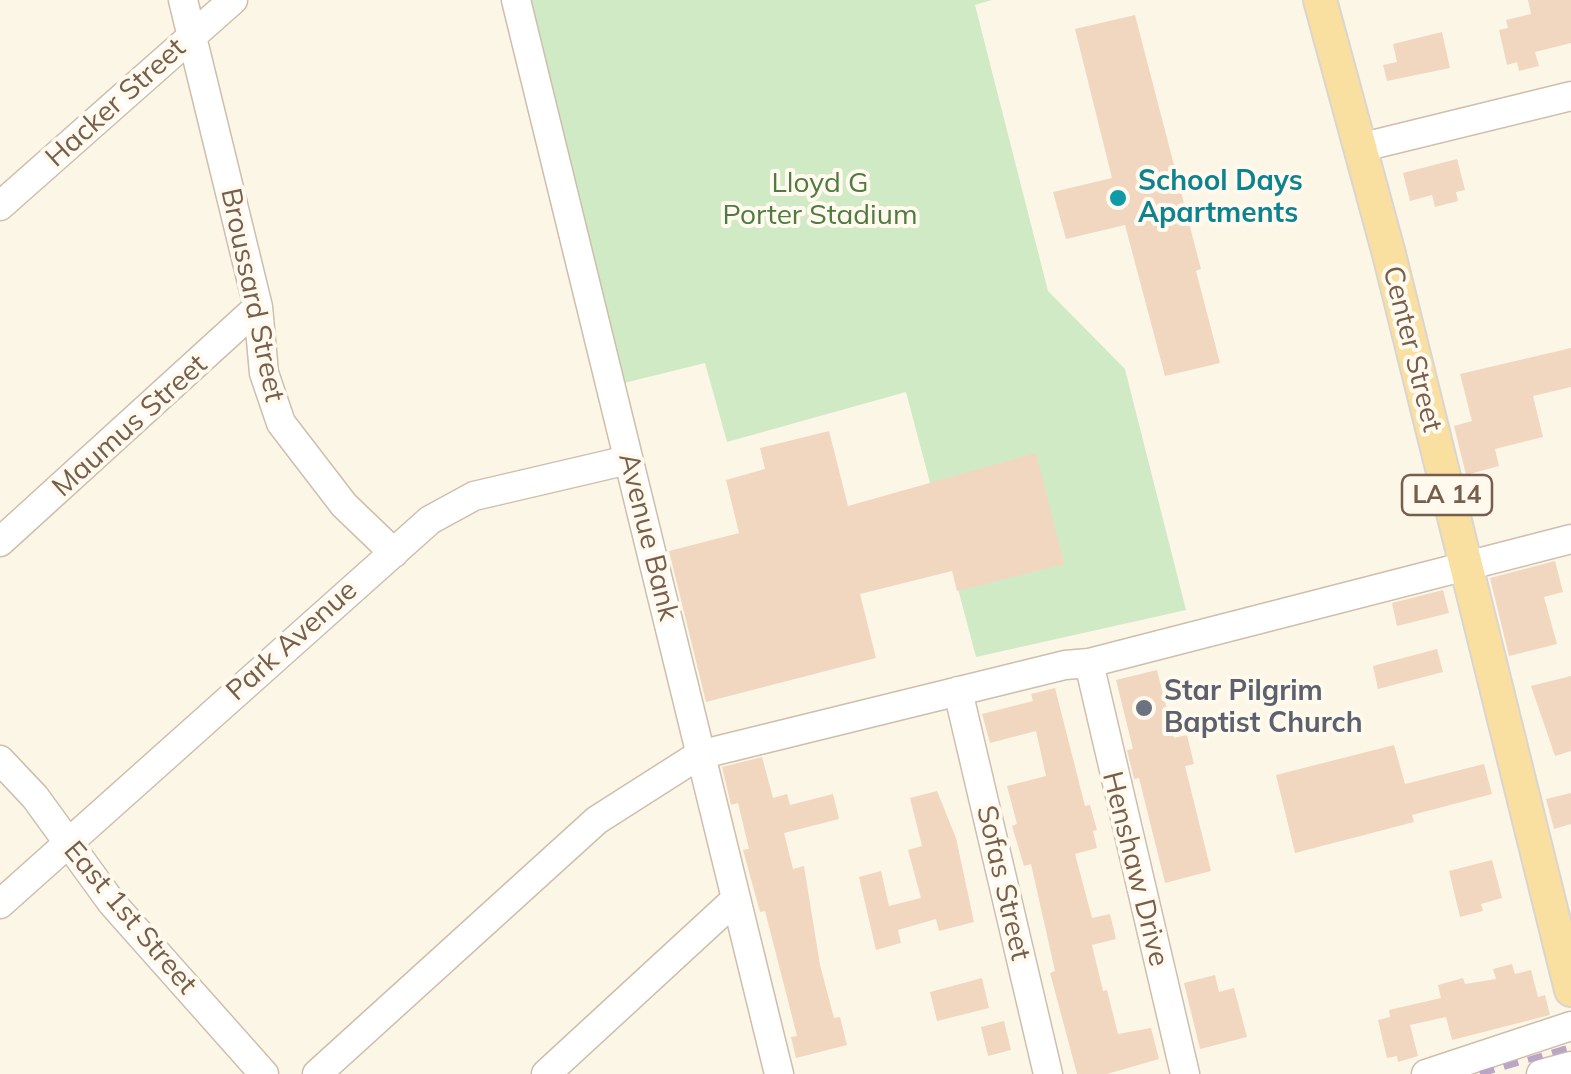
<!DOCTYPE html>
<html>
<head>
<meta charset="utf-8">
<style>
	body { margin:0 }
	canvas { display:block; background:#fcf6e7 }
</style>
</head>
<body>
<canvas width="1571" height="1074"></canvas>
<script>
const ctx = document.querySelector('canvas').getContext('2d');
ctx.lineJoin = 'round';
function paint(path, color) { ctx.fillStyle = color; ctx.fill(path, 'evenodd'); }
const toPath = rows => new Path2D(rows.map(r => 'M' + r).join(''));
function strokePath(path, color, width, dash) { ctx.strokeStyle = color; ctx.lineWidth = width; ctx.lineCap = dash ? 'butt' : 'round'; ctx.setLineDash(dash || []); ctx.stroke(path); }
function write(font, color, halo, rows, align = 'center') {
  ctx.font = font + ' Mulish,sans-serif'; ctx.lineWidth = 8; ctx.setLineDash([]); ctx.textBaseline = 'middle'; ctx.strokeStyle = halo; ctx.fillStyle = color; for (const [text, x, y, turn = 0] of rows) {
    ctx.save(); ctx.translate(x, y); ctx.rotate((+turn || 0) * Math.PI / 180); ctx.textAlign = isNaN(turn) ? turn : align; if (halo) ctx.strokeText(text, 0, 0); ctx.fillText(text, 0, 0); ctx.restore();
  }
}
const green = toPath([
	[526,0,992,0,975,5,1048,291,1125,369,1186,610,976,657,906,392,727,442,705,363,616,385]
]);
const building = toPath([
	[1528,0,1571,0,1571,43,1535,52,1539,66,1519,71,1517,62,1507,65,1499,30,1508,28,1506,20,1531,14],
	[1135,15,1201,269,1196,271,1220,363,1165,376,1125,225,1066,239,1053,192,1112,178,1075,29],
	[1442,32,1450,68,1387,81,1383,65,1397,62,1393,44],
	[1457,159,1465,190,1456,192,1458,201,1435,207,1432,195,1410,201,1403,173],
	[1571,348,1571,387,1533,396,1543,437,1495,449,1499,466,1466,475,1454,426,1472,421,1460,374],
	[829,431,848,506,1036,453,1064,564,957,591,952,571,860,594,876,658,706,702,669,551,739,533,726,480,765,469,760,448],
	[1555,561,1563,592,1544,597,1557,644,1509,656,1490,578],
	[1443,590,1449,613,1397,626,1392,603],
	[1437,649,1443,672,1378,689,1373,666],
	[1157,670,1174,738,1187,735,1194,764,1185,766,1211,871,1165,883,1139,778,1134,779,1127,750,1133,749,1116,680],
	[1571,676,1571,751,1555,756,1531,686],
	[1055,688,1085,806,1090,805,1097,830,1093,831,1097,848,1075,854,1092,918,1110,914,1116,939,1092,945,1103,991,1107,990,1118,1034,1151,1028,1159,1059,1107,1074,1077,1074,1050,973,1055,971,1031,864,1024,866,1012,826,1017,824,1007,786,1046,776,1036,731,990,743,982,714,1033,701,1031,694],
	[1394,745,1405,784,1484,764,1492,794,1412,815,1414,822,1295,853,1276,775],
	[762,757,773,798,787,794,790,805,833,794,839,819,784,833,793,869,804,866,820,965,834,1018,840,1017,847,1045,796,1058,791,1037,797,1036,765,911,760,912,743,850,749,849,738,803,731,805,722,767],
	[937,791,956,838,974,922,939,931,936,919,898,930,901,943,876,950,859,877,881,871,889,906,921,898,908,850,922,846,910,798],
	[1571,793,1571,824,1554,829,1546,799],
	[1492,860,1502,898,1481,904,1483,911,1460,917,1449,871],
	[1512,964,1515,974,1531,970,1538,997,1545,995,1550,1015,1452,1040,1446,1017,1410,1025,1418,1056,1398,1062,1397,1056,1387,1058,1378,1020,1390,1017,1389,1010,1441,998,1438,985,1463,978,1465,984,1496,979,1493,969],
	[1215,975,1219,992,1234,988,1247,1037,1200,1049,1184,983],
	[982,978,989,1008,937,1021,930,992],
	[1004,1021,1011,1050,988,1056,981,1027]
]);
const minor = toPath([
	[183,0,258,307,264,373,281,423,344,505,394,553],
	[516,0,779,1074],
	[1359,148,1571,96],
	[0,206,233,0],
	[0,542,258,307],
	[1089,663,1185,1074],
	[958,691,1048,1074],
	[0,760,35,797,112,903,264,1074],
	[0,904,430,520,474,496,628,460],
	[317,1074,597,820,699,755,1065,665,1089,663,1571,539],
	[546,1074,736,899],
	[1426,1074,1571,1026],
	[1541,1074,1571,1066]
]);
const major = toPath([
	[1320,0,1389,254,1571,990]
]);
const rail = toPath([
	[1480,1074,1571,1047]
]);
const markers = [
	[1118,198,10,"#0f9aa8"],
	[1144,708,10,"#6b7280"]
];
const shields = [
	[1447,495,90]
];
const shieldNames = [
	["LA 14",1447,495]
];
const streetNames = [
	["Hacker Street",116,103,-42],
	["Broussard Street",252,295,78],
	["Center Street",1412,349,76],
	["Maumus Street",130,426,-42],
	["Avenue Bank",648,537,76],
	["Park Avenue",292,641,-42],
	["Henshaw Drive",1135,869,76],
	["Sofas Street",1003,883,77],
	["East 1st Street",130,918,50]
];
const cultureNames = [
	["School Days",1138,182],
	["Apartments",1138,214]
];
const parkNames = [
	["Lloyd G",820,184],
	["Porter Stadium",820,216]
];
const worshipNames = [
	["Star Pilgrim",1164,692],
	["Baptist Church",1164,724]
];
paint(green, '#d1eac6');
paint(building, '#f1d7bf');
strokePath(minor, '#cebead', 31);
strokePath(major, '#dbd5d0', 36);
strokePath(minor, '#fff', 28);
strokePath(major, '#f9e0a1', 32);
strokePath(rail, '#baa5c6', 6, [15, 10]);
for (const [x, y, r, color] of markers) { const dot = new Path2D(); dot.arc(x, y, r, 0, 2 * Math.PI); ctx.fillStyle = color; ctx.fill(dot); strokePath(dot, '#fff9ee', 4); }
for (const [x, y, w] of shields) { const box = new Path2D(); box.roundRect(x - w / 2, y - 20, w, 40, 8); ctx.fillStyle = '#fff9ee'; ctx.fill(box); strokePath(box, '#765e4c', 2.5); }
write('bold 25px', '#765e4c', null, shieldNames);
write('28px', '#765e4c', '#fff9ee', streetNames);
write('bold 28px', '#0d838f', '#fff9ee', cultureNames, 'left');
write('28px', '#4f7b43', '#fff9ee', parkNames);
write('bold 28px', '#5b616d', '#fff9ee', worshipNames, 'left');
</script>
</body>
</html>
